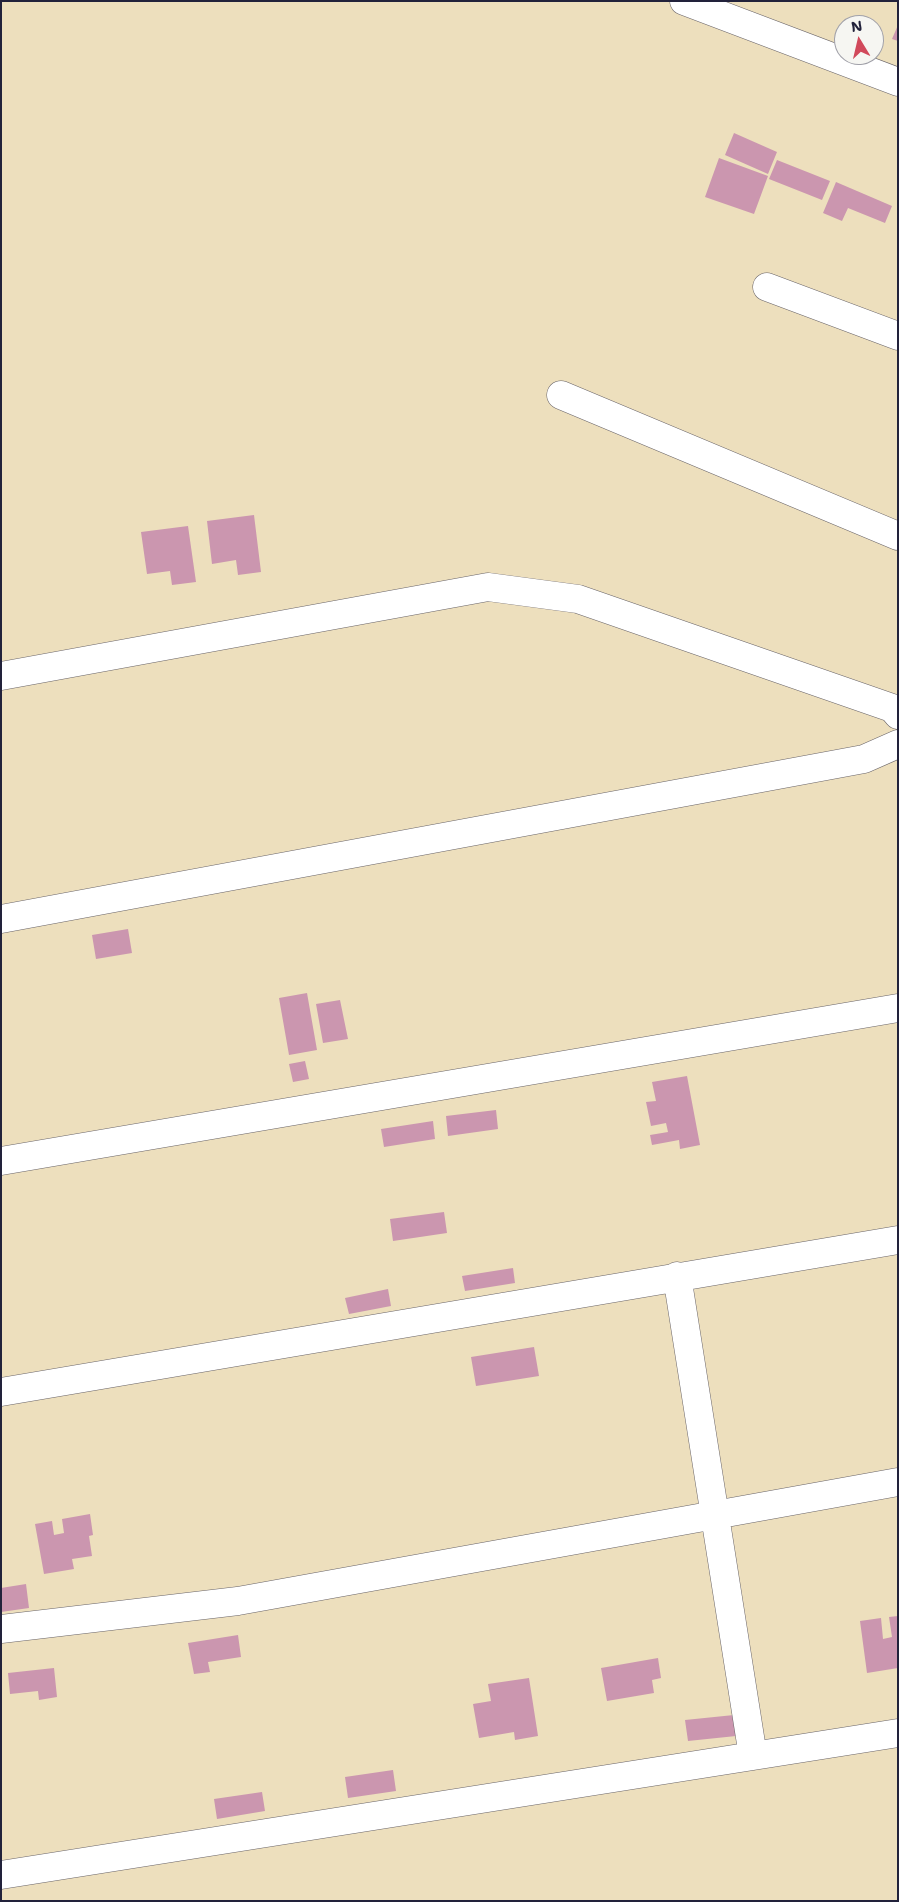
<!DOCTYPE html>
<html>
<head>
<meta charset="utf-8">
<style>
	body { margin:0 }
	#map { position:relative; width:899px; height:1902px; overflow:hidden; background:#eddfbd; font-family:"Shantell Sans",sans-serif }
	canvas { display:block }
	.frame { position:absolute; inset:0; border:2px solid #22223b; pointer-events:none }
	.north { position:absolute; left:834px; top:15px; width:50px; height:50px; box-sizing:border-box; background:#f6f6f2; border:1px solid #a1a1a9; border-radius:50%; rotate:351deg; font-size:14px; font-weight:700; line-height:20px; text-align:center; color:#22223b }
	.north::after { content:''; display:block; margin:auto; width:18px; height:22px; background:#d1495b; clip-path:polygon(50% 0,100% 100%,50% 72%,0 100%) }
</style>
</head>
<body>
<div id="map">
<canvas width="899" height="1902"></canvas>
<div class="frame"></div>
<div class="north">N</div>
</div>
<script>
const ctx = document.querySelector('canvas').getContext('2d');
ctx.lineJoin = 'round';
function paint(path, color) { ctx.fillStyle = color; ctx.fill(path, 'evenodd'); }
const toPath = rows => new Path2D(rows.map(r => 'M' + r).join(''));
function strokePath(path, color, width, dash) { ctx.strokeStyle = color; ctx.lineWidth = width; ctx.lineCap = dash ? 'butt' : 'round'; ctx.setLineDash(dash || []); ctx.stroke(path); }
const building = toPath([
	[898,25,898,41,892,39],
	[734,133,777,152,768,174,725,155],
	[719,158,768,176,754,214,705,197],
	[777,160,830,181,822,200,769,179],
	[836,182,892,206,885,223,848,208,842,221,823,213],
	[254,515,261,572,238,575,236,560,212,564,207,521],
	[188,526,196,582,172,585,170,571,147,574,141,532],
	[128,929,132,953,96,959,92,935],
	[307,993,317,1050,289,1055,279,998],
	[340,1000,348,1039,323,1043,316,1004],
	[305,1061,309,1079,293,1082,289,1064],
	[687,1076,700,1145,680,1149,679,1140,652,1145,650,1135,668,1132,666,1123,651,1126,646,1102,656,1101,652,1082],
	[496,1110,498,1129,448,1136,446,1116],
	[433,1121,435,1139,384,1147,381,1129],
	[444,1212,447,1233,393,1241,390,1219],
	[513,1268,515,1283,465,1291,462,1276],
	[388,1289,391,1306,349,1314,345,1298],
	[534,1347,539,1376,476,1386,471,1357],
	[90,1514,93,1535,89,1536,92,1556,72,1559,74,1569,44,1574,35,1524,52,1521,54,1535,64,1533,62,1519],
	[26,1584,29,1608,1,1612,1,1588],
	[898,1616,898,1668,867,1673,860,1621,881,1618,883,1639,892,1637,889,1617],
	[238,1635,241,1657,208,1662,210,1672,194,1674,188,1643],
	[658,1658,661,1678,652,1680,654,1693,607,1701,601,1668],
	[54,1668,57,1697,39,1700,38,1691,10,1694,8,1673],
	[529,1678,538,1736,515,1740,514,1732,479,1738,473,1704,491,1701,488,1684],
	[734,1715,736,1736,688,1741,685,1720],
	[393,1770,396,1791,348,1798,345,1777],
	[262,1792,265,1811,217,1819,214,1799]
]);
const minor = toPath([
	[684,1,898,82],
	[767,287,898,336],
	[561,395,898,536],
	[1,676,488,587,578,599,892,708,898,715],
	[1,919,864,759,898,744],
	[1,1161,898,1008],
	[677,1276,753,1756],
	[1,1392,898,1240],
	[1,1629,238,1601,898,1482],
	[1,1875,898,1733]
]);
paint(building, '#cb96af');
strokePath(minor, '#696468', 29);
strokePath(minor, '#fff', 28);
</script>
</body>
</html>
